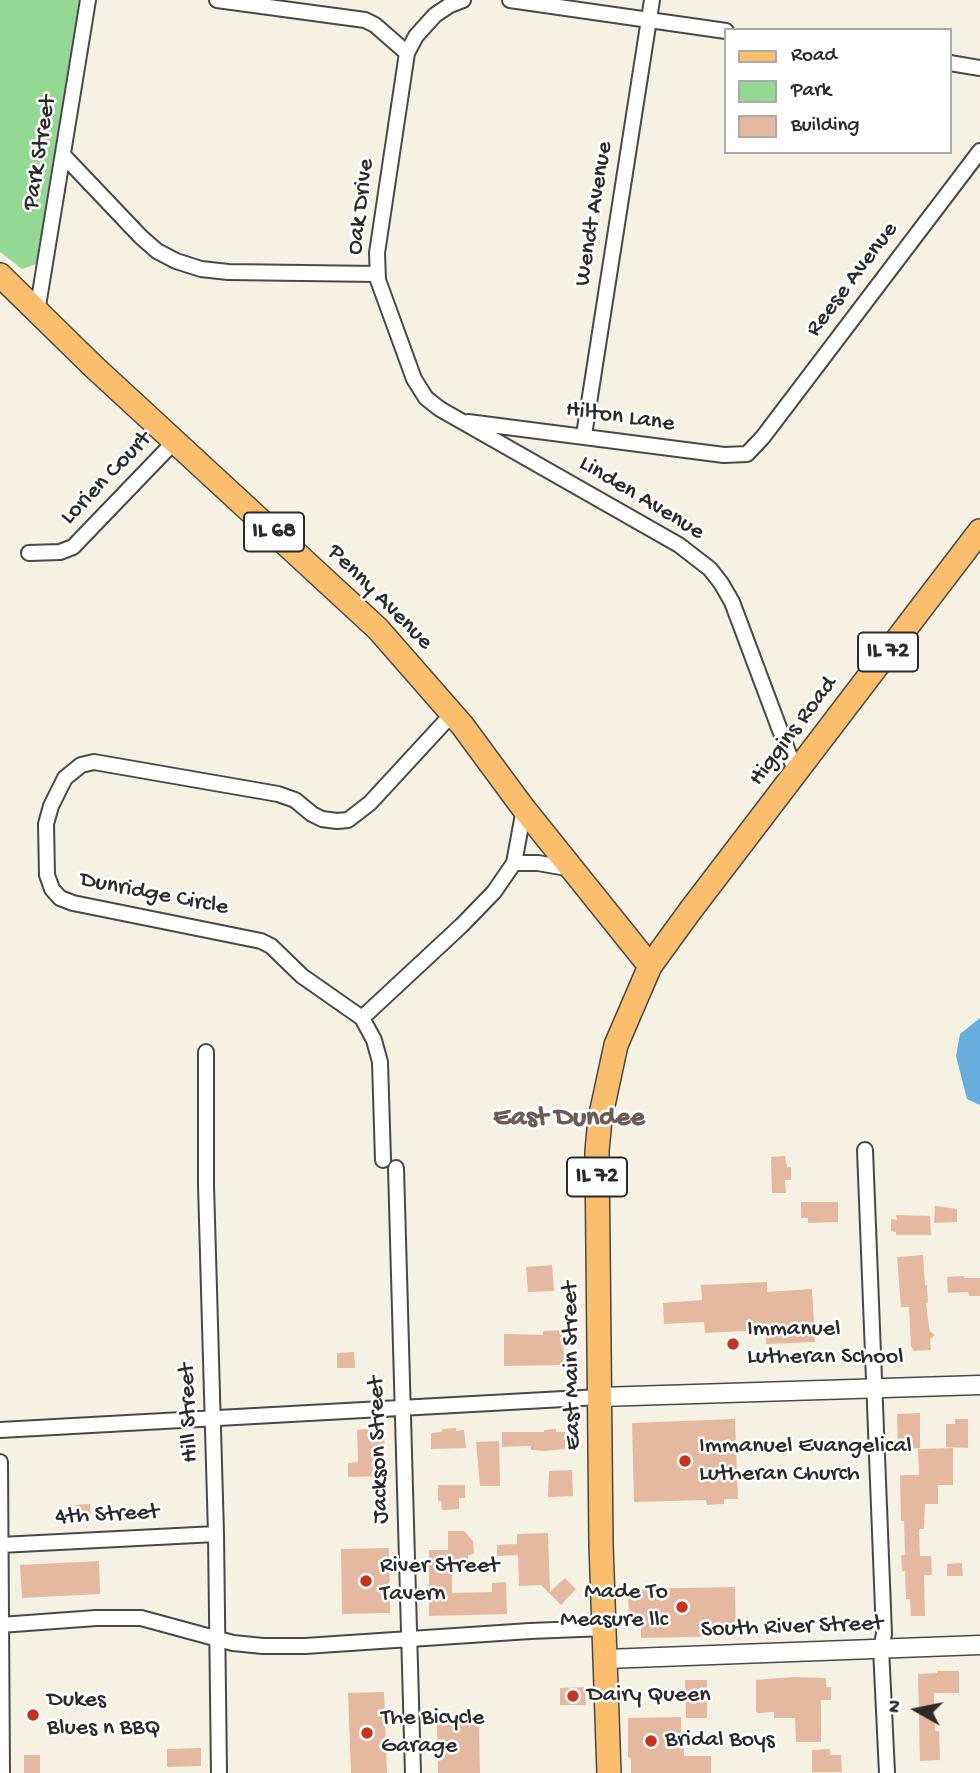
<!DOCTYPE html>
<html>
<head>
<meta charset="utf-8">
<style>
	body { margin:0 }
	#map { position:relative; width:980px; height:1773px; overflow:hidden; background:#f5f2e3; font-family:"Gochi Hand",sans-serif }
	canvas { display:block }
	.legend { position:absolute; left:724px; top:28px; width:228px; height:126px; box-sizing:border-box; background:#fff; border:2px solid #aaa; margin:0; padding:9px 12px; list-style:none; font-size:21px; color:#2b2b2b }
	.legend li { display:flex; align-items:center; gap:14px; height:35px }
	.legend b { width:35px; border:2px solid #aaa }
	.north { position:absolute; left:882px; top:1675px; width:70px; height:70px; -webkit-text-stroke:5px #fff; paint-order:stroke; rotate:279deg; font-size:19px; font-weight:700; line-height:28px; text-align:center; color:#2b2b2b }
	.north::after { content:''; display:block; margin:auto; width:24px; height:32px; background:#2b2b2b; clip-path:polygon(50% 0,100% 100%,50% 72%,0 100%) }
</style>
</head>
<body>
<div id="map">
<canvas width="980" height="1773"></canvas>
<ul class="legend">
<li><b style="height:9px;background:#fabe6d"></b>Road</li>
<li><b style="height:19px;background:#93d993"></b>Park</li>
<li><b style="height:19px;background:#e5b9a0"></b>Building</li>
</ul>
<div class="north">N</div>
</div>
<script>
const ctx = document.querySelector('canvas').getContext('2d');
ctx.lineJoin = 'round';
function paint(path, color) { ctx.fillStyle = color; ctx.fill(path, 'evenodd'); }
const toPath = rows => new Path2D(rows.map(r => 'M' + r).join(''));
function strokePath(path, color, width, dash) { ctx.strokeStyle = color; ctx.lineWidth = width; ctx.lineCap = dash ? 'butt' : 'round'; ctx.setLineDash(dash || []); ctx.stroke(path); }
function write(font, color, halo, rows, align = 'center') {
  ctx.font = font + ' "Gochi Hand",sans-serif'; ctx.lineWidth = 5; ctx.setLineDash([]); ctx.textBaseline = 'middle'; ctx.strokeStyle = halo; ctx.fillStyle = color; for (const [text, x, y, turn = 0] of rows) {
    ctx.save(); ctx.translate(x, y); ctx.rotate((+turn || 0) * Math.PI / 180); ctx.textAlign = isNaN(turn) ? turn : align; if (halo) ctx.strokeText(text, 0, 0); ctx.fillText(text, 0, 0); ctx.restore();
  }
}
const green = toPath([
	[0,0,79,0,36,264,22,269,0,252]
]);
const water = toPath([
	[980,1018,980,1105,967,1099,956,1056,960,1034]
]);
const building = toPath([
	[785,1156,787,1167,791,1167,791,1180,785,1180,786,1193,772,1193,771,1157],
	[801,1202,838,1202,838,1222,808,1223,808,1218,801,1218],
	[935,1206,957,1209,957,1222,934,1223],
	[896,1215,930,1216,931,1235,896,1235,896,1232,891,1231,891,1219,897,1220],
	[923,1255,925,1285,927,1285,928,1303,926,1303,929,1327,930,1331,935,1335,930,1339,931,1350,913,1351,912,1347,911,1347,909,1307,901,1307,897,1257],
	[552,1265,554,1291,528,1292,526,1267],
	[964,1276,964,1278,980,1278,980,1296,969,1296,968,1292,948,1293,947,1277],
	[767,1282,767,1292,812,1289,815,1342,766,1344,765,1330,705,1333,704,1322,664,1324,663,1303,702,1300,701,1285],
	[563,1330,564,1365,504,1366,504,1334,543,1335,543,1331],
	[354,1352,355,1368,337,1368,337,1353],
	[920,1413,920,1448,898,1449,897,1414],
	[735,1419,738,1499,724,1499,724,1504,707,1505,706,1500,634,1502,632,1423],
	[955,1419,968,1419,968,1448,946,1447,946,1424,955,1424],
	[378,1427,384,1429,385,1463,381,1463,382,1476,348,1477,348,1463,358,1462,357,1430],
	[456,1428,456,1431,464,1430,466,1448,431,1449,431,1433,442,1432,442,1429],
	[556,1429,556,1432,565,1432,565,1449,545,1451,531,1450,531,1446,502,1447,502,1432,544,1432,544,1430],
	[499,1441,500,1486,480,1486,476,1442],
	[953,1448,953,1485,938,1485,938,1504,925,1504,924,1529,919,1529,920,1556,931,1556,932,1575,924,1575,925,1616,911,1616,910,1599,906,1599,905,1571,902,1571,901,1555,905,1555,904,1521,901,1521,900,1475,919,1475,918,1449],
	[572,1470,573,1496,548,1497,549,1471],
	[438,1485,465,1485,465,1498,459,1498,459,1509,442,1510,441,1501,438,1501],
	[90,1504,91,1520,76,1521,75,1505],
	[448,1531,464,1531,473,1541,474,1554,468,1555,468,1564,457,1565,457,1569,452,1569,452,1593,492,1592,492,1583,506,1582,507,1614,429,1616,429,1550,448,1550],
	[548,1533,550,1592,565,1578,576,1589,561,1605,541,1585,519,1586,518,1555,497,1556,497,1545,517,1544,517,1534],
	[389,1548,390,1613,342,1614,341,1549],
	[99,1561,100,1594,22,1598,20,1565],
	[962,1563,963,1576,947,1576,947,1564],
	[735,1587,736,1636,641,1638,641,1624,629,1625,628,1589],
	[937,1671,959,1671,959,1693,934,1693,935,1731,939,1731,940,1760,920,1761,918,1674,937,1673],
	[793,1677,826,1678,826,1687,831,1687,831,1700,821,1700,821,1742,796,1742,795,1718,774,1718,774,1712,758,1713,756,1711,756,1680],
	[685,1680,707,1680,707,1718,686,1718],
	[585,1687,586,1705,560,1705,560,1688],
	[384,1692,387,1773,351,1773,348,1693],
	[681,1717,681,1748,684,1748,684,1756,711,1756,711,1773,631,1773,631,1758,628,1757,628,1718],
	[479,1723,480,1773,438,1773,437,1725],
	[201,1748,201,1766,167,1767,167,1749],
	[830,1749,830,1755,841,1755,842,1772,812,1772,812,1750],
	[24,1755,40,1755,40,1773,24,1773]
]);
const minor = toPath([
	[217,0,365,20,375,25,407,53],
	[463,0,450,5,435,15,416,36,407,53,377,253,378,280,414,379,426,398,440,409,679,545,710,569,721,583,732,602,796,773],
	[510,0,726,31],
	[950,63,980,68],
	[64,156,141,237,157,251,176,261,201,269,228,272,377,274],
	[37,312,88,0],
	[468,422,724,455,747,454,763,437,980,151],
	[584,435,652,0],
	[29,553,60,552,73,547,175,441],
	[514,863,538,863,572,869],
	[362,1018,462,925,494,892,514,863,524,809],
	[206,1052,206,1185,216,1534,219,1773],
	[865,1150,884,1634,881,1648,887,1773],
	[383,1160,380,1062,374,1040,362,1018,302,976,271,946,261,941,73,903,60,898,52,889,47,875,46,824,51,806,65,778,81,765,94,762,278,794,295,800,312,814,322,819,337,821,348,820,370,803,453,713],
	[396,1168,413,1773],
	[0,1430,600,1397],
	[0,1462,2,1773],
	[0,1545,216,1534],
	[0,1625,96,1618,141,1618,233,1643,263,1646,305,1646,530,1631,605,1628]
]);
const tertiary = toPath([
	[600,1397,980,1385],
	[606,1659,980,1645]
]);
const primary = toPath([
	[0,275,93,366,378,629,462,725,524,809,650,966],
	[609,1773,601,1544,597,1151,600,1119,616,1045,650,966,690,911,980,531]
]);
const markers = [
	[733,1344,7,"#c8321e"],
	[685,1461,7,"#c8321e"],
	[366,1581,7,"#c8321e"],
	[682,1607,7,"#c8321e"],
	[573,1696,7,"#c8321e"],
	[33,1715,7,"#c8321e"],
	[367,1733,7,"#c8321e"],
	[651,1741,7,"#c8321e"]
];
const shields = [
	[274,532,60],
	[888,652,60],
	[597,1177,60]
];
const shieldNames = [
	["IL 68",274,532],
	["IL 72",888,652],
	["IL 72",597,1177]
];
const streetNames = [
	["Park Street",41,153,-81],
	["Oak Drive",362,207,-83],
	["Wendt Avenue",595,214,-81],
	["Reese Avenue",853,280,-53],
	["Hilton Lane",620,418,8],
	["Lorien Court",107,479,-46],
	["Linden Avenue",641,499,31],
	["Penny Avenue",379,598,45],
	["Higgins Road",794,732,-53],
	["Dunridge Circle",154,895,11],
	["East Main Street",573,1366,-91],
	["Hill Street",190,1413,-92],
	["Jackson Street",380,1450,-92],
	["4th Street",107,1516,-3],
	["South River Street",792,1628,-2]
];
const poiNames = [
	["Immanuel",747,1330],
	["Lutheran School",747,1358],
	["Immanuel Evangelical",699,1447],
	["Lutheran Church",699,1475],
	["River Street",380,1567],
	["Tavern",380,1595],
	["Made To",668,1593,"right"],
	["Measure llc",668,1621,"right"],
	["Dairy Queen",587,1696],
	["Dukes",47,1701],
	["Blues n BBQ",47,1729],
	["The Bicycle",381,1719],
	["Garage",381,1747],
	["Bridal Boys",665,1741]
];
const quarterNames = [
	["East Dundee",569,1120]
];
paint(green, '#93d993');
paint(water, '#67aede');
paint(building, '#e5b9a0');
strokePath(minor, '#494947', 18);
strokePath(tertiary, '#494947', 21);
strokePath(primary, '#494947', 26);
strokePath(minor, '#fff', 14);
strokePath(tertiary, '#fff', 18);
strokePath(primary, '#fabe6d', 23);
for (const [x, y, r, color] of markers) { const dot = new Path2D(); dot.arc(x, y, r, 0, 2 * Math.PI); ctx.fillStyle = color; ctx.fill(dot); strokePath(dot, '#fff', 2.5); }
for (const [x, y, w] of shields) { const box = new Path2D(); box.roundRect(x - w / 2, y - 19.5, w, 39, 5); ctx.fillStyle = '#fff'; ctx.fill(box); strokePath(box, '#2b2b2b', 2); }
write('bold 23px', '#2b2b2b', null, shieldNames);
write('24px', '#2b2b2b', '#fff', streetNames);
write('24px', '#2b2b2b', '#fff', poiNames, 'left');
write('bold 28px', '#6c5d54', '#fff', quarterNames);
</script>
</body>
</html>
